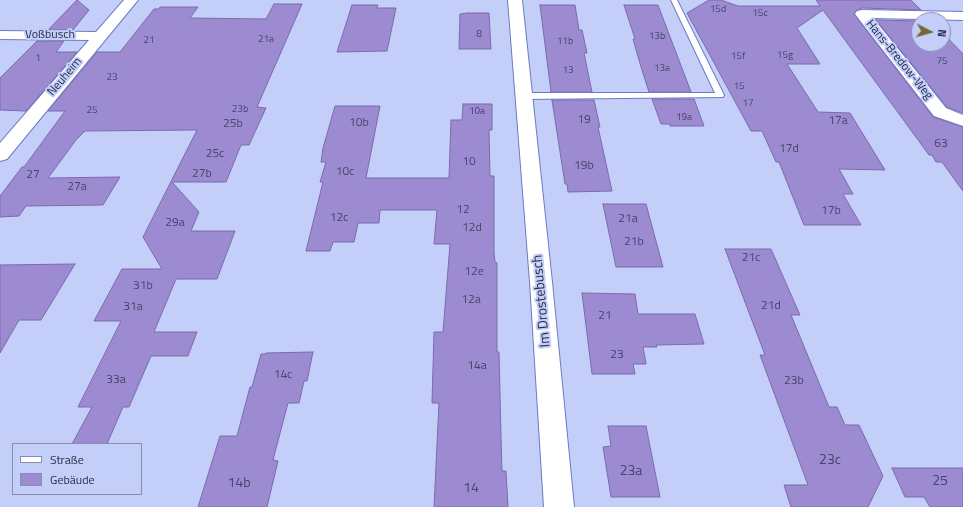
<!DOCTYPE html>
<html>
<head>
<meta charset="utf-8">
<style>
	body { margin:0 }
	#map { position:relative; width:963px; height:507px; overflow:hidden; background:#c3cef9; font-family:"Titillium Web",sans-serif }
	canvas { display:block }
	.legend { position:absolute; left:12px; top:443px; width:130px; height:52px; box-sizing:border-box; background:#c3cef9; border:1px solid #858eb3; margin:0; padding:5px 7px; list-style:none; font-size:12px; color:#282d4a }
	.legend li { display:flex; align-items:center; gap:8px; height:20px }
	.legend b { width:20px; border:1px solid #858eb3 }
	.north { position:absolute; left:911px; top:12px; width:40px; height:40px; box-sizing:border-box; background:#c3cef9; border:1px solid #858eb3; border-radius:50%; rotate:96deg; font-size:11px; font-weight:700; line-height:16px; text-align:center; color:#282d4a }
	.north::after { content:''; display:block; margin:auto; width:14px; height:18px; background:#756835; clip-path:polygon(50% 0,100% 100%,50% 72%,0 100%) }
</style>
</head>
<body>
<div id="map">
<canvas width="963" height="507"></canvas>
<ul class="legend">
<li><b style="height:5px;background:#fff"></b>Straße</li>
<li><b style="height:11px;background:#9c8bd1"></b>Gebäude</li>
</ul>
<div class="north">N</div>
</div>
<script>
const ctx = document.querySelector('canvas').getContext('2d');
ctx.lineJoin = 'round';
function paint(path, color) { ctx.fillStyle = color; ctx.fill(path, 'evenodd'); }
const toPath = rows => new Path2D(rows.map(r => 'M' + r).join(''));
function strokePath(path, color, width, dash) { ctx.strokeStyle = color; ctx.lineWidth = width; ctx.lineCap = dash ? 'butt' : 'round'; ctx.setLineDash(dash || []); ctx.stroke(path); }
function write(font, color, halo, rows, align = 'center') {
  ctx.font = font + ' "Titillium Web",sans-serif'; ctx.lineWidth = 4; ctx.setLineDash([]); ctx.textBaseline = 'middle'; ctx.strokeStyle = halo; ctx.fillStyle = color; for (const [text, x, y, turn = 0] of rows) {
    ctx.save(); ctx.translate(x, y); ctx.rotate((+turn || 0) * Math.PI / 180); ctx.textAlign = isNaN(turn) ? turn : align; if (halo) ctx.strokeText(text, 0, 0); ctx.fillText(text, 0, 0); ctx.restore();
  }
}
const building = toPath([
	[77,0,89,10,73,30,48,30,77,0],
	[709,0,721,0,738,6,820,6,816,0,911,0,921,10,862,8,857,10,854,14,933,117,963,127,963,191,942,162,936,162,932,155,929,155,823,10,797,28,820,64,787,64,818,112,850,113,885,170,839,169,853,194,843,194,861,225,804,225,779,162,776,162,762,131,751,131,687,13,709,0],
	[274,4,302,4,257,107,266,108,249,145,241,145,226,182,172,182,199,212,191,231,235,231,217,279,176,279,154,332,197,332,188,356,151,356,129,407,123,407,107,444,72,444,92,407,78,407,121,321,94,321,122,269,162,269,143,237,197,130,85,131,76,140,48,178,120,177,103,205,26,206,19,216,0,217,0,196,22,167,24,167,65,111,48,111,97,52,120,52,154,9,159,9,160,7,198,7,190,18,266,19,274,4],
	[352,5,378,5,377,8,396,8,387,51,337,52,352,5],
	[540,5,575,5,579,30,582,30,587,53,584,53,592,92,551,92,540,5],
	[624,5,658,5,691,92,649,92,641,67,633,39,635,39,624,5],
	[467,13,489,13,491,49,459,49,460,14,467,13],
	[876,20,919,21,919,44,943,44,943,33,963,54,963,113,947,107,876,20],
	[37,41,64,41,56,52,77,52,26,111,0,110,0,78,37,41],
	[652,99,694,99,704,126,670,126,670,124,661,124,652,99],
	[552,100,594,100,600,127,598,127,612,191,568,192,567,184,565,184,552,100],
	[463,104,492,104,492,130,489,130,490,176,494,176,494,253,495,262,497,263,497,352,499,352,501,438,502,471,506,471,508,507,434,507,439,403,432,403,434,332,443,332,450,244,434,244,437,210,380,210,379,223,358,223,354,242,333,242,330,251,306,251,323,182,320,182,326,162,321,162,323,148,335,106,380,106,366,178,449,178,451,120,462,120,463,104],
	[603,204,646,204,663,267,616,267,603,204],
	[725,249,771,249,800,315,791,315,829,407,837,407,845,425,859,425,883,476,868,507,791,507,784,485,808,485,760,355,765,355,725,249],
	[75,264,41,320,19,320,0,353,0,265,75,264],
	[582,293,635,294,638,314,695,314,704,344,656,345,657,347,643,347,646,364,633,364,635,374,592,374,582,293],
	[313,352,307,381,304,381,299,403,288,403,273,460,278,461,267,507,198,507,220,436,237,436,250,387,252,387,261,354,265,354,266,353,313,352],
	[608,426,646,426,660,497,611,497,603,447,611,446,608,426],
	[892,468,963,468,963,507,930,507,924,497,905,497,892,468]
]);
const lane = toPath([
	[671,0,677,0,724,95,723,97,524,99,520,96,524,93,715,93,671,0]
]);
const street = toPath([
	[124,0,138,0,7,159,0,161,0,143,89,40,0,39,0,31,96,32,124,0],
	[508,0,522,0,552,282,574,507,544,507,530,282,508,0],
	[862,10,963,12,963,20,873,18,946,108,963,115,963,126,934,116,855,14,857,11,862,10]
]);
const farNumbernames = [
	["15d",718,10],
	["15c",760,14],
	["8",479,35],
	["13b",657,37],
	["21a",266,40],
	["21",149,41],
	["11b",565,42],
	["15g",785,56],
	["15f",738,57],
	["1",38,59],
	["75",942,62],
	["13a",662,69],
	["13",568,71],
	["23",112,78],
	["15",739,87],
	["17",748,104],
	["23b",240,110],
	["25",92,111],
	["10a",477,112],
	["19a",684,118]
];
const farStreetnames = [
	["Voßbusch",50,35],
	["Hans-Bredow-Weg",899,60,51],
	["Neuheim",65,77,-50]
];
const numberNames = [
	["19",584,120],
	["17a",838,121],
	["10b",359,123],
	["25b",233,124],
	["63",941,144],
	["17d",789,149],
	["25c",215,154],
	["10",469,162],
	["19b",584,166],
	["10c",345,172],
	["27b",202,174],
	["27",33,175],
	["27a",77,187],
	["12",463,210],
	["17b",831,211],
	["12c",339,218],
	["21a",628,219],
	["29a",175,223],
	["12d",472,228],
	["21b",634,242],
	["21c",751,258],
	["12e",474,272],
	["31b",143,286],
	["12a",471,300],
	["21d",771,306],
	["31a",133,307],
	["21",605,316],
	["23",617,355],
	["14a",477,366],
	["14c",283,375],
	["33a",116,380],
	["23b",794,381]
];
const streetNames = [
	["Im Drostebusch",542,301,-95]
];
const nearNumbernames = [
	["23c",830,461],
	["23a",631,472],
	["25",940,482],
	["14b",239,484],
	["14",471,489]
];
paint(building, '#9c8bd1');
strokePath(building, '#7b6aad', 1);
strokePath(lane, '#6f7bbf', 2);
strokePath(street, '#6f7bbf', 2);
paint(lane, '#fff');
paint(street, '#fff');
write('10px', '#45446c', null, farNumbernames);
write('12px', '#282d4a', '#c3cef9', farStreetnames);
write('12px', '#45446c', null, numberNames);
write('14px', '#282d4a', '#c3cef9', streetNames);
write('14px', '#45446c', null, nearNumbernames);
</script>
</body>
</html>
